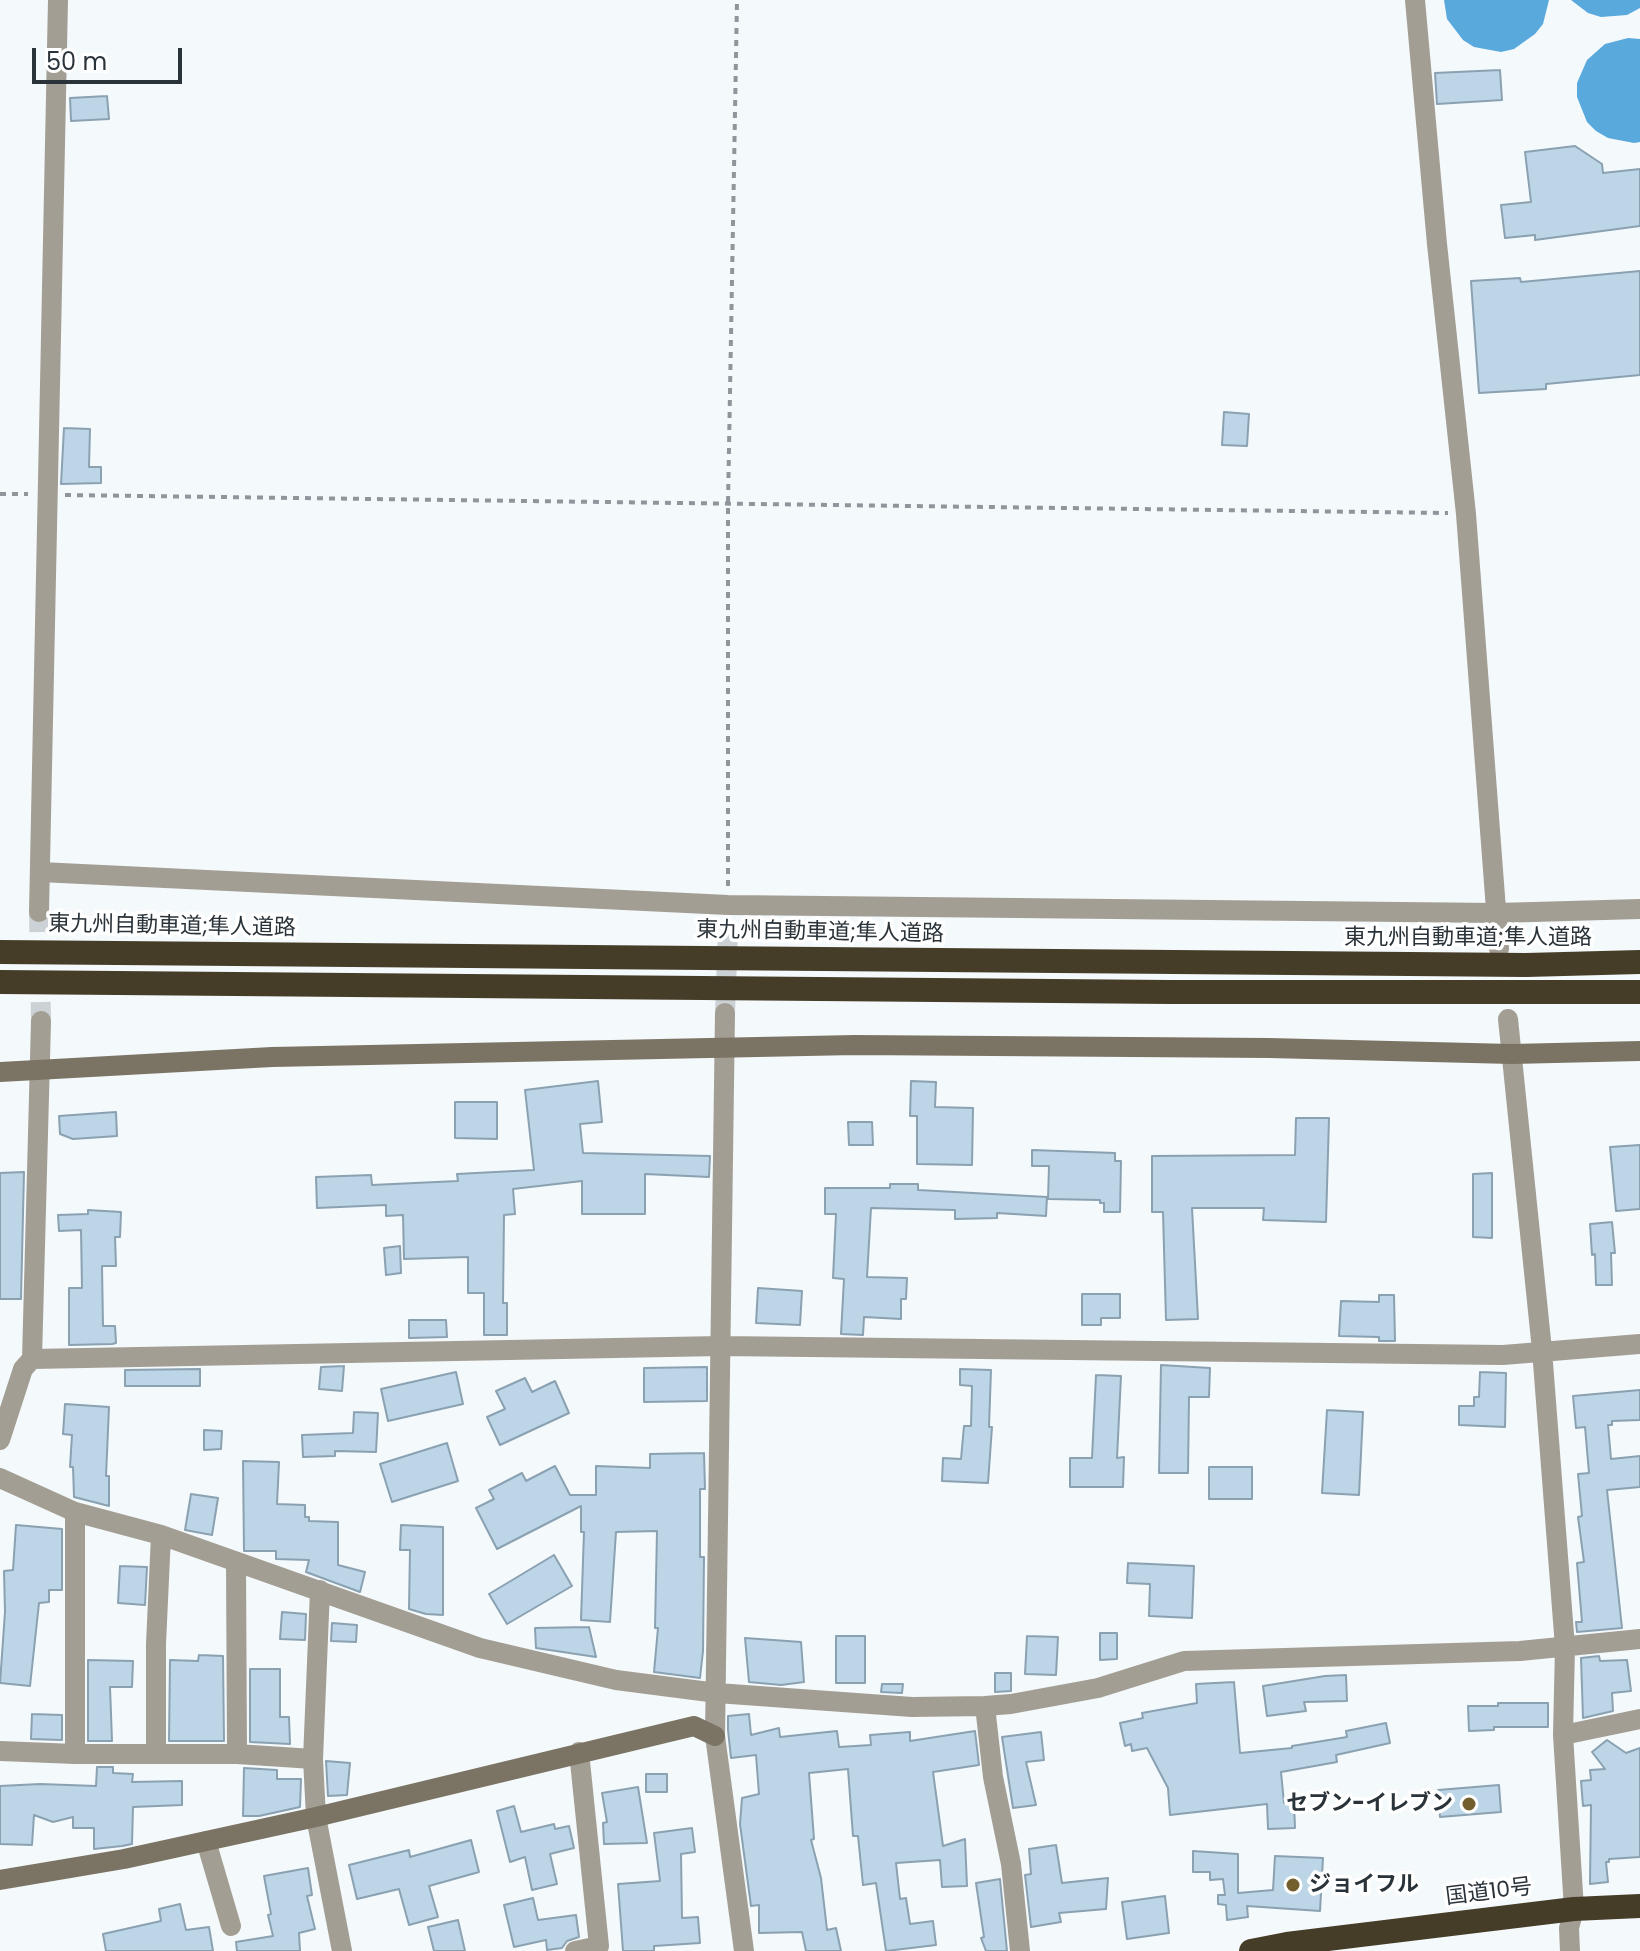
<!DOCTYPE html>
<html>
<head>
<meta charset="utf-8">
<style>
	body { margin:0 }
	#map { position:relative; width:1640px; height:1951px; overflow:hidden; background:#f4f9fc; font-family:Poppins,sans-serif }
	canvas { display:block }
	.scale { position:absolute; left:32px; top:48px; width:150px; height:36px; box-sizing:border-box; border:4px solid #2a333a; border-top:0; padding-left:10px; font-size:24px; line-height:28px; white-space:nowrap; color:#2a333a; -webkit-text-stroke:6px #fff; paint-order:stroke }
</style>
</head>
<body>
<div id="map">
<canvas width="1640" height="1951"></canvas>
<div class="scale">50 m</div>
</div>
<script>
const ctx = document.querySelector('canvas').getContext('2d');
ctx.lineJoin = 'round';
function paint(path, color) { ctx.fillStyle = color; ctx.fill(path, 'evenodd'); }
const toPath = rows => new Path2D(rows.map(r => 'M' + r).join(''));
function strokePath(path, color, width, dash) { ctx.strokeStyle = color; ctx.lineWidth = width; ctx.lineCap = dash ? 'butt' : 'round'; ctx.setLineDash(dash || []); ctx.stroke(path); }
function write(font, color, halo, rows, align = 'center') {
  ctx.font = font + ' Poppins,"Noto Sans JP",sans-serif'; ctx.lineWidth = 7; ctx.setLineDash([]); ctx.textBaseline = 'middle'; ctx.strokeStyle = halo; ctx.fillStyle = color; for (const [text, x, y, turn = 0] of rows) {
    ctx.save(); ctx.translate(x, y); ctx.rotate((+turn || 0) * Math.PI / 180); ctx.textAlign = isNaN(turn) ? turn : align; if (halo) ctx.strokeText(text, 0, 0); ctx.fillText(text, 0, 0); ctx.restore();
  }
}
const water = toPath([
	[1444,0,1549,0,1543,24,1535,34,1514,49,1501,52,1474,47,1463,40,1447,19],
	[1571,0,1640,0,1640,8,1627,15,1601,17,1588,13],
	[1628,38,1640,39,1640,142,1634,143,1608,138,1596,131,1587,122,1577,97,1577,83,1587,60,1605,44]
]);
const building = toPath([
	[1500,70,1502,100,1437,104,1435,73,1500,70],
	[107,96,109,119,71,121,70,98,107,96],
	[1575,146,1602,164,1603,173,1640,169,1640,226,1535,240,1535,235,1505,238,1501,205,1531,202,1525,152,1575,146],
	[1640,271,1640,375,1546,384,1546,389,1479,393,1471,281,1520,278,1521,282,1640,271],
	[1224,412,1249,414,1247,446,1222,445,1224,412],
	[64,428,90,429,89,467,101,467,101,483,61,484,64,428],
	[598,1081,602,1122,580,1124,583,1153,710,1156,709,1177,645,1174,645,1214,582,1214,582,1181,513,1189,515,1214,504,1215,503,1303,507,1303,507,1335,484,1335,484,1293,468,1293,468,1257,404,1259,403,1215,386,1216,386,1205,317,1208,316,1177,371,1175,372,1185,458,1181,457,1174,534,1170,525,1090,598,1081],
	[911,1081,936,1082,935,1107,973,1108,972,1165,917,1164,917,1116,910,1116,911,1081],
	[455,1102,497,1102,497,1139,455,1138,455,1102],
	[116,1112,117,1136,73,1139,60,1134,59,1116,116,1112],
	[1296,1118,1329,1118,1326,1222,1263,1220,1264,1208,1192,1208,1198,1319,1166,1320,1163,1212,1152,1212,1152,1156,1295,1155,1296,1118],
	[848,1122,872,1122,873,1145,849,1145,848,1122],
	[1640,1145,1640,1209,1616,1211,1610,1147,1640,1145],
	[1032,1150,1115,1153,1115,1161,1121,1161,1120,1212,1104,1212,1104,1203,1100,1203,1100,1200,1048,1199,1049,1166,1032,1166,1032,1150],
	[24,1172,21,1299,0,1299,0,1173,24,1172],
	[1492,1173,1492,1238,1473,1237,1473,1174,1492,1173],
	[890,1184,918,1184,918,1190,1047,1197,1046,1216,997,1213,997,1218,955,1219,955,1210,871,1208,867,1277,907,1278,906,1299,901,1299,901,1319,864,1317,863,1335,841,1334,844,1279,833,1278,836,1214,825,1214,825,1188,890,1188,890,1184],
	[88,1210,121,1212,120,1237,115,1237,116,1266,102,1266,103,1326,115,1326,116,1343,112,1344,69,1345,69,1288,82,1288,81,1230,59,1231,58,1215,88,1214,88,1210],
	[1612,1222,1615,1253,1611,1253,1612,1285,1596,1285,1595,1254,1592,1255,1590,1224,1612,1222],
	[400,1246,401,1273,386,1275,384,1248,400,1246],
	[758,1288,802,1291,800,1325,756,1323,758,1288],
	[1082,1294,1120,1294,1120,1318,1101,1318,1101,1325,1082,1325,1082,1294],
	[1379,1295,1394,1295,1395,1341,1379,1341,1379,1337,1339,1336,1341,1301,1379,1302,1379,1295],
	[409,1320,446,1320,447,1337,409,1338,409,1320],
	[1161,1365,1210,1368,1209,1397,1189,1397,1188,1473,1159,1473,1161,1365],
	[344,1366,342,1391,319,1389,321,1367,344,1366],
	[707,1367,707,1401,644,1402,644,1368,707,1367],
	[200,1369,200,1386,125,1386,125,1370,200,1369],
	[960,1369,991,1370,989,1427,992,1427,988,1483,942,1481,943,1458,961,1459,964,1426,971,1426,972,1386,960,1385,960,1369],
	[456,1372,463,1404,388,1421,381,1389,456,1372],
	[1480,1372,1506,1373,1505,1427,1459,1425,1459,1406,1474,1406,1474,1397,1479,1397,1480,1372],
	[1096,1375,1121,1376,1117,1458,1124,1457,1123,1487,1070,1487,1070,1458,1092,1458,1096,1375],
	[525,1378,532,1392,555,1381,569,1413,500,1445,487,1417,505,1409,496,1391,525,1378],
	[1640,1390,1640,1420,1612,1421,1612,1425,1608,1425,1611,1459,1640,1456,1640,1487,1607,1490,1622,1628,1577,1632,1576,1622,1582,1622,1577,1563,1584,1562,1578,1517,1582,1516,1578,1474,1589,1473,1585,1427,1576,1428,1573,1396,1640,1390],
	[65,1404,109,1407,106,1476,109,1476,109,1506,74,1497,73,1467,70,1467,72,1435,63,1434,65,1404],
	[1327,1410,1363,1412,1359,1495,1322,1493,1327,1410],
	[354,1412,378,1413,376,1452,335,1451,335,1456,303,1457,302,1435,353,1433,354,1412],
	[204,1430,222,1431,221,1449,204,1450,204,1430],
	[447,1443,458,1481,392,1502,380,1464,447,1443],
	[704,1453,705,1489,700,1489,700,1557,704,1557,703,1651,700,1678,654,1672,658,1628,655,1628,657,1531,616,1532,610,1622,581,1620,584,1532,581,1532,581,1506,497,1549,476,1508,494,1499,489,1490,522,1473,526,1481,555,1466,570,1495,596,1495,596,1466,650,1468,650,1454,704,1453],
	[243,1461,279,1462,277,1504,305,1505,305,1517,309,1517,309,1521,338,1522,338,1565,365,1572,360,1592,306,1572,309,1560,276,1559,276,1551,244,1551,243,1461],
	[1209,1467,1252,1467,1252,1499,1209,1499,1209,1467],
	[191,1494,218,1498,212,1535,185,1530,191,1494],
	[16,1525,62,1529,62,1590,49,1590,49,1602,39,1603,30,1686,0,1683,5,1612,4,1571,13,1570,16,1525],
	[401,1525,443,1527,443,1615,426,1614,409,1609,410,1550,400,1550,401,1525],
	[554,1555,572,1586,507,1624,489,1594,554,1555],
	[1128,1563,1194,1566,1192,1618,1149,1616,1150,1584,1127,1583,1128,1563],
	[120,1566,147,1567,145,1605,118,1603,120,1566],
	[282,1612,306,1614,305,1640,280,1639,282,1612],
	[332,1623,357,1625,356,1642,331,1641,332,1623],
	[589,1627,596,1657,536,1648,535,1628,589,1627],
	[1100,1633,1117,1633,1117,1659,1100,1660,1100,1633],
	[836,1636,865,1636,865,1683,836,1683,836,1636],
	[1027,1636,1058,1637,1056,1675,1025,1674,1027,1636],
	[745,1638,801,1642,804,1682,781,1685,749,1682,745,1638],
	[199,1655,223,1656,224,1741,169,1741,170,1660,198,1661,199,1655],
	[1599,1656,1600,1661,1627,1660,1631,1691,1612,1693,1613,1711,1583,1718,1581,1658,1599,1656],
	[88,1660,133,1661,132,1687,110,1687,112,1741,88,1741,88,1660],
	[250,1669,280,1669,280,1717,289,1717,290,1744,250,1742,250,1669],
	[995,1673,1011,1673,1011,1691,995,1692,995,1673],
	[1346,1675,1347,1701,1304,1702,1306,1711,1267,1716,1263,1686,1325,1676,1346,1675],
	[1234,1682,1240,1753,1292,1748,1292,1746,1347,1737,1346,1731,1386,1723,1390,1743,1336,1755,1337,1762,1281,1772,1284,1803,1294,1802,1295,1828,1268,1829,1267,1804,1170,1815,1168,1788,1147,1748,1132,1751,1131,1744,1125,1746,1120,1723,1143,1718,1142,1713,1197,1703,1196,1684,1234,1682],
	[882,1684,903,1684,902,1693,881,1692,882,1684],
	[1498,1703,1548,1703,1548,1727,1494,1727,1494,1730,1469,1731,1468,1706,1498,1706,1498,1703],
	[32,1714,62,1715,62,1740,31,1739,32,1714],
	[749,1714,751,1735,779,1728,780,1737,837,1731,839,1747,871,1745,870,1735,910,1732,910,1741,975,1731,979,1765,933,1772,943,1846,965,1839,967,1886,942,1887,940,1860,896,1863,900,1899,906,1898,910,1924,933,1921,936,1945,886,1951,876,1883,863,1885,858,1836,853,1836,848,1769,809,1773,814,1839,811,1840,821,1878,827,1930,836,1928,841,1951,806,1951,802,1932,759,1933,759,1905,751,1906,740,1824,742,1798,759,1794,756,1755,731,1758,728,1730,728,1716,749,1714],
	[1041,1732,1044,1760,1026,1762,1036,1805,1013,1808,1002,1737,1041,1732],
	[1607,1740,1626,1753,1640,1748,1640,1857,1609,1859,1609,1862,1606,1862,1608,1882,1590,1884,1591,1805,1583,1806,1581,1781,1591,1780,1590,1770,1605,1769,1592,1752,1607,1740],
	[326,1761,350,1763,347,1795,328,1796,326,1761],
	[97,1767,113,1767,113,1773,133,1774,132,1782,182,1781,182,1805,133,1807,132,1844,122,1846,94,1849,94,1828,73,1828,73,1817,53,1822,34,1815,32,1845,0,1844,0,1786,40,1784,96,1786,97,1767],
	[244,1768,277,1770,277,1779,301,1779,300,1807,259,1816,243,1816,244,1768],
	[646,1774,667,1774,667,1792,646,1792,646,1774],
	[1499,1785,1501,1812,1440,1817,1438,1790,1499,1785],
	[638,1787,647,1843,604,1844,603,1823,607,1822,602,1793,638,1787],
	[514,1806,521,1832,554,1824,555,1829,569,1826,574,1848,550,1854,557,1884,532,1890,525,1857,510,1862,497,1811,514,1806],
	[692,1828,695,1852,681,1854,682,1918,698,1917,700,1943,654,1946,654,1951,623,1951,618,1884,660,1881,654,1833,692,1828],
	[471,1840,479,1872,429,1886,438,1917,409,1925,399,1889,357,1899,349,1865,409,1850,410,1857,471,1840],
	[1056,1845,1062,1883,1108,1878,1106,1909,1059,1913,1061,1922,1031,1927,1025,1875,1031,1874,1029,1849,1056,1845],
	[1193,1851,1238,1854,1238,1893,1273,1890,1275,1856,1323,1858,1320,1911,1247,1906,1248,1917,1227,1920,1226,1905,1218,1904,1218,1895,1225,1895,1223,1879,1210,1880,1210,1872,1193,1872,1193,1851],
	[308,1868,312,1895,307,1896,315,1929,299,1933,300,1951,237,1951,236,1942,273,1936,268,1915,271,1914,264,1876,308,1868],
	[1000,1879,1007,1951,986,1951,981,1938,984,1937,976,1883,1000,1879],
	[1165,1896,1169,1933,1127,1939,1122,1902,1165,1896],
	[533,1898,538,1920,576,1915,579,1937,567,1941,562,1948,547,1950,546,1940,514,1947,504,1905,533,1898],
	[180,1904,186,1930,209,1927,213,1951,106,1951,103,1934,161,1921,159,1909,180,1904],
	[458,1920,465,1951,434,1951,428,1927,458,1920]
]);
const streetTunnel = toPath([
	[39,912,41,1021],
	[725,1013,728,931]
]);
const path = toPath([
	[0,494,28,494],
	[65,495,1448,513],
	[728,886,728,504,737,0]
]);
const street = toPath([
	[1415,0,1437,244,1466,514,1499,949],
	[40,872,728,905,1497,913,1640,909],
	[39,912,58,0],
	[725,1013,715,1736,744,1951],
	[1508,1019,1542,1350,1565,1647,1563,1735,1574,1909,1569,1928,1570,1951],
	[32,1359,721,1346,1503,1355,1640,1344],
	[0,1440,23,1369,32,1359,41,1021],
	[0,1478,75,1512,161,1535,480,1648,616,1680,717,1693,912,1707,985,1706,1011,1704,1098,1688,1184,1661,1520,1651,1640,1639],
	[236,1563,237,1754],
	[985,1706,993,1777,1011,1864,1020,1951],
	[1563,1735,1640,1719],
	[0,1751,75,1754,237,1754,313,1759,316,1817,342,1951],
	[75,1754,75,1512],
	[156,1754,156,1644,161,1535],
	[313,1759,320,1590],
	[206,1841,231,1926],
	[575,1951,599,1946,579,1752]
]);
const secondary = toPath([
	[0,1072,272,1057,855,1045,1269,1048,1512,1054,1640,1051],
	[0,1880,124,1859,316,1817,694,1726,715,1736]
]);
const highway = toPath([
	[0,952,1526,965,1640,962],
	[0,982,1170,992,1640,992],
	[1251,1951,1287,1944,1574,1909,1640,1906]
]);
const markers = [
	[1469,1804,8,"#735e2d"],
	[1293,1885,8,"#735e2d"]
];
const streetNames = [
	["東九州自動車道;隼人道路",172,927,1],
	["東九州自動車道;隼人道路",820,933,1],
	["東九州自動車道;隼人道路",1468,938],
	["国道10号",1489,1893,-7]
];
const poiNames = [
	["セブン-イレブン",1453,1804],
	["ジョイフル",1309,1885,"left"]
];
paint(water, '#59a9dd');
paint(building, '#bdd6e7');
strokePath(building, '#8aa1b2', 2);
strokePath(streetTunnel, '#ccd1d5', 20, [20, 10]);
strokePath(path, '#8f969b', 4, [6, 6]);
strokePath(street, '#a39e94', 20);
strokePath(secondary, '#7b7464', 20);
strokePath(highway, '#463d28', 24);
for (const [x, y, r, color] of markers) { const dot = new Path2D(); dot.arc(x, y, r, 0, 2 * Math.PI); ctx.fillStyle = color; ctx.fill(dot); strokePath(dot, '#fff', 3); }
write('22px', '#2a333a', '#fff', streetNames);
write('bold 22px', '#2a333a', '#fff', poiNames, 'right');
</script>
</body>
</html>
